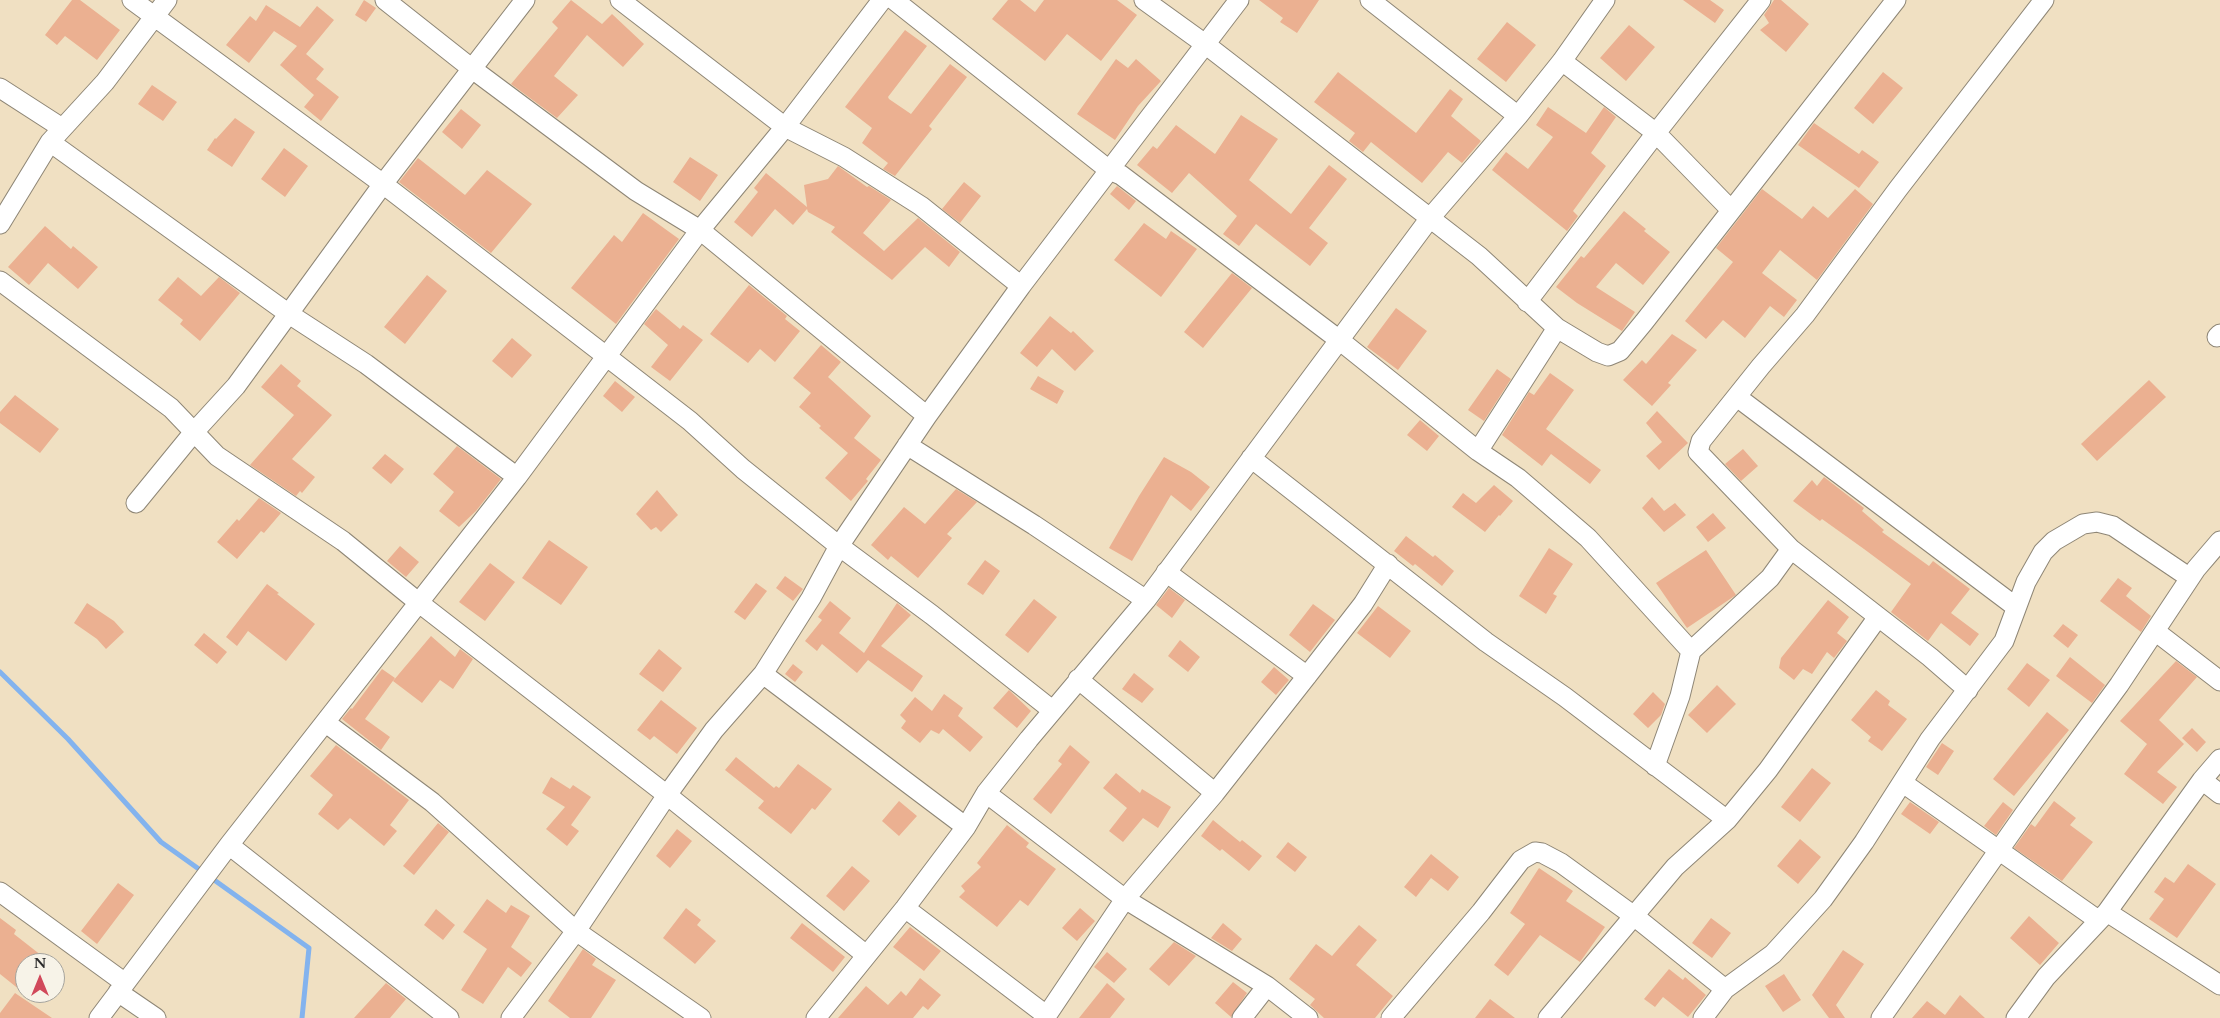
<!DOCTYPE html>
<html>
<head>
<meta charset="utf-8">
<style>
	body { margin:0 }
	#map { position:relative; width:2220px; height:1018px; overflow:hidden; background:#f0e0c2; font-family:Cardo,serif }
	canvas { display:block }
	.north { position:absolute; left:15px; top:953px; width:50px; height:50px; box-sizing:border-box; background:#f7f3e8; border:1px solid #a5a39c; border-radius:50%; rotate:0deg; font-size:14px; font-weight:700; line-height:20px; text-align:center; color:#2b2b2b }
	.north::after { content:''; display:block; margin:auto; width:18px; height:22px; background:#d1495b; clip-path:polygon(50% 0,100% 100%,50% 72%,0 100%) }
</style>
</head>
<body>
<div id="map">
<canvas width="2220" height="1018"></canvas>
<div class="north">N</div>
</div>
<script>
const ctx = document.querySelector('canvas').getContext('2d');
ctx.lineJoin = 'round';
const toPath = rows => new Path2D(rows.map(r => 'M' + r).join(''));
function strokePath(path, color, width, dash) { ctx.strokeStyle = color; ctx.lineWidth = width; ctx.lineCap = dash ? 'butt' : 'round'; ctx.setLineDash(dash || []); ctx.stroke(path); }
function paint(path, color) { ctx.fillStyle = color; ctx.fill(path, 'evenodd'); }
const stream = toPath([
	[0,672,68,739,161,842,203,872],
	[210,877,309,948,302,1018]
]);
const building = toPath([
	[72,0,80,0,120,30,97,60,65,36,57,45,45,35],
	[364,0,376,8,366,22,355,15],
	[571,0,602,24,612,14,644,44,623,67,587,35,554,76,578,95,557,118,511,84,558,28,552,22],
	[1008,0,1020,0,1035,12,1044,0,1117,0,1137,15,1101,61,1067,34,1045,61,992,19],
	[1259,0,1319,0,1297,33,1280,22,1283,18],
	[1683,0,1710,0,1724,10,1715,23],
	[1774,0,1781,0,1809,24,1786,52,1760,30,1769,23,1764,15],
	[266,5,300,27,317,6,334,20,306,54,324,69,316,79,339,97,321,121,304,107,314,95,280,65,297,46,274,31,249,63,226,45,250,16,256,21],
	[1507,22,1536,45,1506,82,1477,59],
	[1629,25,1655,47,1626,81,1600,58],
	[905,30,927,46,888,97,889,99,911,114,950,64,967,77,929,126,932,129,895,176,883,169,888,163,862,143,872,128,845,107],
	[1116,59,1128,68,1136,59,1161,81,1138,106,1115,140,1077,114],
	[1338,72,1416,133,1450,89,1463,99,1451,116,1481,141,1462,163,1448,152,1422,183,1371,142,1363,152,1349,141,1355,133,1314,102],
	[1883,72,1903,88,1873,124,1854,108],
	[152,85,177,102,163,121,138,104],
	[1548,107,1586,133,1604,107,1616,117,1591,153,1606,166,1573,211,1578,216,1567,231,1492,170,1506,152,1528,169,1553,137,1536,125],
	[461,109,481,125,462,149,442,132],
	[1241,115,1278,139,1249,180,1291,214,1329,165,1347,179,1309,228,1328,243,1310,266,1256,224,1239,246,1223,234,1237,216,1189,173,1172,193,1137,165,1153,146,1157,149,1176,125,1215,154],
	[235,118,255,132,232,167,207,150,215,138,216,139],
	[1814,123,1859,154,1862,150,1879,162,1859,188,1798,145],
	[284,148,308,166,285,197,261,179],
	[690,157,718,175,700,201,673,182],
	[418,158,465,195,487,170,532,204,491,253,399,182],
	[838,166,867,187,869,186,891,200,863,233,884,251,918,218,960,252,949,267,925,247,892,280,831,232,835,227,808,212,807,209,793,225,775,209,752,237,734,222,758,192,754,188,766,173,807,207,804,185,828,179],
	[964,182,981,196,960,223,942,209],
	[1117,186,1136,201,1129,210,1110,194],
	[1762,189,1802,219,1813,206,1828,218,1855,189,1873,204,1817,280,1780,250,1762,273,1797,300,1784,317,1770,306,1745,338,1723,320,1706,339,1685,321,1733,262,1716,248],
	[1624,211,1646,229,1644,231,1670,252,1643,285,1616,263,1596,287,1635,312,1622,331,1577,303,1556,287,1581,256,1584,258],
	[643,213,679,239,616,324,571,288,614,235,622,242],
	[1144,223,1166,239,1171,231,1197,249,1161,297,1114,260],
	[45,226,71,249,73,246,98,267,78,289,48,263,29,285,8,267],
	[1232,273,1252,288,1203,348,1184,332],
	[427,275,447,291,405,344,384,327],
	[178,277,201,296,219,277,240,293,200,341,180,324,183,320,158,300],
	[749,285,787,316,785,319,800,331,775,362,760,349,748,363,710,334],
	[1396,308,1427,331,1398,370,1367,347],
	[656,309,680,329,683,325,703,340,670,381,651,367,668,345,644,324],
	[1050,316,1071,333,1073,331,1094,351,1075,371,1052,349,1037,367,1020,353],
	[1672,334,1697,350,1668,383,1671,385,1652,406,1623,380,1642,360,1646,364],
	[512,338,532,355,512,378,492,361],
	[821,345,841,362,828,377,871,416,854,438,881,460,866,479,868,481,851,501,825,478,848,453,819,428,821,426,799,407,811,393,793,378],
	[281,364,301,381,297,386,332,415,292,459,315,477,302,493,300,491,296,496,250,465,294,415,261,387],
	[1497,369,1511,379,1484,421,1468,410],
	[1550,373,1574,390,1546,429,1601,470,1590,484,1551,454,1542,466,1502,435,1529,392,1534,395],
	[1038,376,1064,391,1057,404,1030,389],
	[2149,380,2166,397,2097,461,2081,444],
	[615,381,635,397,622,412,603,396],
	[15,395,59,429,40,453,0,423,0,412],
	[1657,411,1688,443,1659,470,1646,456,1662,442,1646,423],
	[1420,420,1439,436,1427,451,1407,435],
	[457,446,501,479,476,511,459,527,439,511,454,492,433,474],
	[1743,449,1758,466,1741,481,1725,464],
	[385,454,404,469,391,484,372,468],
	[1164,457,1191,472,1210,487,1191,511,1171,495,1132,561,1109,548,1139,496],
	[1824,477,1864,508,1862,511,1884,530,1882,532,1929,566,1933,561,1970,589,1951,613,1979,634,1970,646,1941,623,1928,641,1891,612,1911,584,1864,549,1822,519,1820,521,1793,501,1812,480,1817,486],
	[1494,485,1513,501,1500,516,1499,515,1485,532,1452,507,1463,493,1476,503],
	[956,489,977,502,947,534,952,538,918,578,891,556,888,560,871,545,904,507,925,524],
	[657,490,678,515,661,532,656,527,651,530,636,514],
	[1652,497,1664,511,1675,503,1686,515,1664,532,1642,508],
	[259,498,281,513,264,533,261,531,237,559,217,542,237,519,239,521],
	[1713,513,1726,528,1708,542,1696,527],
	[1406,536,1433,557,1435,555,1454,571,1442,586,1415,564,1413,566,1394,551],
	[549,540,588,567,561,605,522,578],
	[400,546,419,562,406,577,387,561],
	[1549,548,1573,564,1553,594,1557,596,1546,614,1519,596],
	[1706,550,1736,595,1687,628,1656,583],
	[985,560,1000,571,983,595,967,584],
	[490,563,515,582,485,621,459,602],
	[785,576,803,589,793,601,776,588],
	[2118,578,2132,588,2126,596,2151,616,2141,632,2100,601],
	[756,583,767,591,745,620,734,612],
	[267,584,279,593,277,594,315,624,286,661,248,631,237,646,226,637],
	[1169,588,1185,600,1172,618,1156,605],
	[1034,599,1057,617,1028,653,1005,635],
	[1828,600,1849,617,1837,633,1847,641,1834,658,1827,652,1812,674,1803,669,1794,680,1779,668,1781,658],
	[830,601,851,618,839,633,864,653,897,603,911,615,881,646,923,676,912,692,868,660,857,673,822,644,817,651,805,641,822,620,818,617],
	[87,603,114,621,124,632,106,649,97,639,74,623],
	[1313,604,1335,620,1310,652,1289,635],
	[1378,606,1411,631,1390,658,1357,633],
	[2063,624,2078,635,2068,648,2053,636],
	[204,633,227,652,217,664,194,645],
	[431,636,455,657,460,649,473,659,453,689,440,680,422,703,393,681],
	[1180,640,1200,657,1188,672,1168,656],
	[659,649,682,668,663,692,639,674],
	[2070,657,2105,685,2092,703,2056,676],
	[2176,661,2197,677,2159,720,2184,744,2157,772,2177,787,2163,804,2124,774,2147,744,2120,721],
	[2027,663,2050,680,2029,707,2007,689],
	[793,664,803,672,795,682,785,674],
	[1274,667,1289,680,1276,695,1261,682],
	[382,669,395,678,365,719,390,737,381,750,342,719,351,708,352,709],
	[1134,673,1154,689,1142,703,1122,689],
	[1717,685,1736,704,1707,733,1688,715],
	[1009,690,1031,711,1017,728,993,708],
	[1876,690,1890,701,1888,705,1907,719,1882,751,1868,741,1871,737,1851,720],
	[1653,692,1665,704,1661,715,1648,728,1633,714],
	[944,694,963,708,958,716,983,737,970,752,943,729,939,734,931,730,920,743,901,728,906,721,900,715,915,697,932,711],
	[661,700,697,728,677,754,654,736,650,740,637,730],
	[2047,712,2069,730,2014,796,1993,779],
	[2192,728,2206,742,2197,752,2182,738],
	[1942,743,1954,751,1938,775,1926,767],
	[336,745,409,800,390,825,397,831,384,846,350,818,338,830,318,814,333,795,310,776],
	[1070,745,1090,762,1051,814,1033,799,1062,764,1058,761],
	[736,757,774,788,776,786,779,788,798,764,832,789,815,810,812,808,791,834,758,808,764,801,725,770],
	[1812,768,1831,783,1800,822,1781,807],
	[1116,773,1140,793,1142,789,1171,807,1158,828,1143,818,1123,842,1109,831,1127,808,1103,788],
	[551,777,570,789,573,785,591,797,571,825,579,831,567,846,546,829,565,807,542,793],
	[899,801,917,816,899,836,882,821],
	[2054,801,2076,818,2070,825,2093,842,2062,881,2014,848,2031,824,2035,827],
	[1910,802,1939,822,1930,834,1901,814],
	[2003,802,2013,810,1996,835,1984,826],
	[1213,820,1240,842,1242,840,1262,856,1249,871,1222,849,1220,851,1201,836],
	[438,823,449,832,414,875,403,866],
	[1007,825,1029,843,1026,847,1056,869,1028,906,1020,900,997,927,959,897,965,891,961,886,981,867,977,863],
	[677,829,692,841,670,868,656,856],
	[1800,839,1821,857,1798,884,1777,866],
	[1288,842,1307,857,1295,872,1276,857],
	[1431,854,1459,877,1448,891,1431,878,1416,897,1404,887],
	[2188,864,2216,884,2177,938,2149,919,2164,899,2154,892,2165,877,2174,883],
	[852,866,870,881,844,911,826,896],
	[1539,868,1573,891,1566,901,1605,927,1580,962,1540,935,1508,976,1494,965,1525,924,1510,913],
	[118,883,134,895,97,944,81,931],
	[487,899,506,913,511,905,530,916,511,947,532,963,521,977,508,967,483,1004,461,990,487,949,463,932],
	[686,908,701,920,697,925,716,941,695,964,663,938],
	[1080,908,1095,921,1077,941,1062,928],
	[436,909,455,925,443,940,424,925],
	[2029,916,2059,943,2040,965,2010,938],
	[0,918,16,930,14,934,51,963,25,963,25,994,0,974],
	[1711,918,1731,933,1712,958,1692,943],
	[802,923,845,957,833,972,790,938],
	[1223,923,1242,939,1232,951,1211,938],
	[1359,925,1377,940,1356,965,1393,996,1375,1018,1324,1018,1310,1005,1315,999,1289,979,1316,944,1332,956],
	[910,927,941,951,924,971,893,947],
	[1174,942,1196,956,1169,986,1149,969],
	[583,949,596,959,592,965,616,980,591,1018,570,1018,548,1001],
	[1843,950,1864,964,1836,1005,1845,1018,1829,1018,1812,995],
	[1107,952,1127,969,1114,983,1094,967],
	[1669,969,1683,980,1685,977,1706,995,1688,1017,1663,997,1655,1007,1644,999],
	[1784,974,1801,1000,1783,1012,1765,986],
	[920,978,941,995,928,1010,923,1006,913,1018,838,1018,866,986,888,1005,901,991,906,996],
	[1233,982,1247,993,1231,1017,1215,1003],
	[386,983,406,999,390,1018,354,1018],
	[1107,983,1125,999,1110,1018,1079,1018],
	[15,993,52,1018,0,1018,0,1013],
	[1960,995,1985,1018,1912,1018,1927,1001,1945,1015],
	[1490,999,1515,1018,1475,1018]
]);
const minor = toPath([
	[132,0,383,184,606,356,690,421,743,469,839,546,932,615,1052,710],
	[385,0,471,68,636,191,700,230,927,416],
	[620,0,785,127,844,157,921,206,1021,286],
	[894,0,1109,170,1121,175,1338,339,1478,451,1518,478,1588,538,1691,651],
	[1144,0,1205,44,1479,256,1557,328,1597,352,1608,356,1620,351,1644,322,1896,0],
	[1370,0,1518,116],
	[1562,61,1656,133,1731,210],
	[0,88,62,128],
	[50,142,289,314,366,364,517,477],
	[0,224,50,142,105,82,167,0],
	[0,281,171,408,217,456,343,541,418,602,667,795,866,955],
	[1527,302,1656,133,1761,0],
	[2217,337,2220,334],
	[1737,397,2016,607],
	[907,445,1034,525,1146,600],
	[1478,451,1557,328],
	[1251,458,1486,642,1565,697,1727,820],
	[136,503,194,432,236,386,383,184,525,0],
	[1166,572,1307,676],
	[2155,631,2220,681],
	[763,674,966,827],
	[1078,679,1215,793],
	[1968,690,1930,657,1791,549,1698,452,1701,441,1761,366,1805,315,1898,189,2044,0],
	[326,723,432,802,576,931,701,1018],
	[1655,766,1680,696,1691,651,1770,578,1791,549],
	[2202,780,2220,794],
	[1903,783,2098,920],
	[986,793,1125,899,1267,986,1308,1018],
	[229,845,449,1018],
	[0,892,125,983],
	[905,908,1046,1015],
	[2107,912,2220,985],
	[118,992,156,1018],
	[99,1018,229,845,517,477,700,230,785,127,882,0],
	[511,1018,576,931,667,795,714,730,763,674,811,598,839,546,927,416,1021,286,1239,0],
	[816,1018,905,908,966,827,986,793,1029,739,1146,600,1430,218,1518,116,1562,61,1605,0],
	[1045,1018,1125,899,1215,793,1307,676,1363,604,1388,564],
	[1242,1018,1267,986],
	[1391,1018,1481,912,1521,860,1535,852,1542,853,1561,863,1634,916,1725,989],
	[1548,1018,1675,867,1727,820,1768,770,1878,617],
	[1703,1018,1725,989,1773,954,1823,899,1864,842,1930,739,2004,641,2026,582,2043,552,2054,541,2083,524,2097,522,2113,526,2190,578],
	[1881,1018,2025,813,2119,685,2196,569,2220,541],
	[2016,1018,2046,977,2107,912,2202,780,2220,759]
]);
strokePath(stream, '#83b3ee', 5);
paint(building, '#ebb091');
strokePath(minor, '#8e8676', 21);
strokePath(minor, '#fff', 19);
</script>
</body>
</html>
